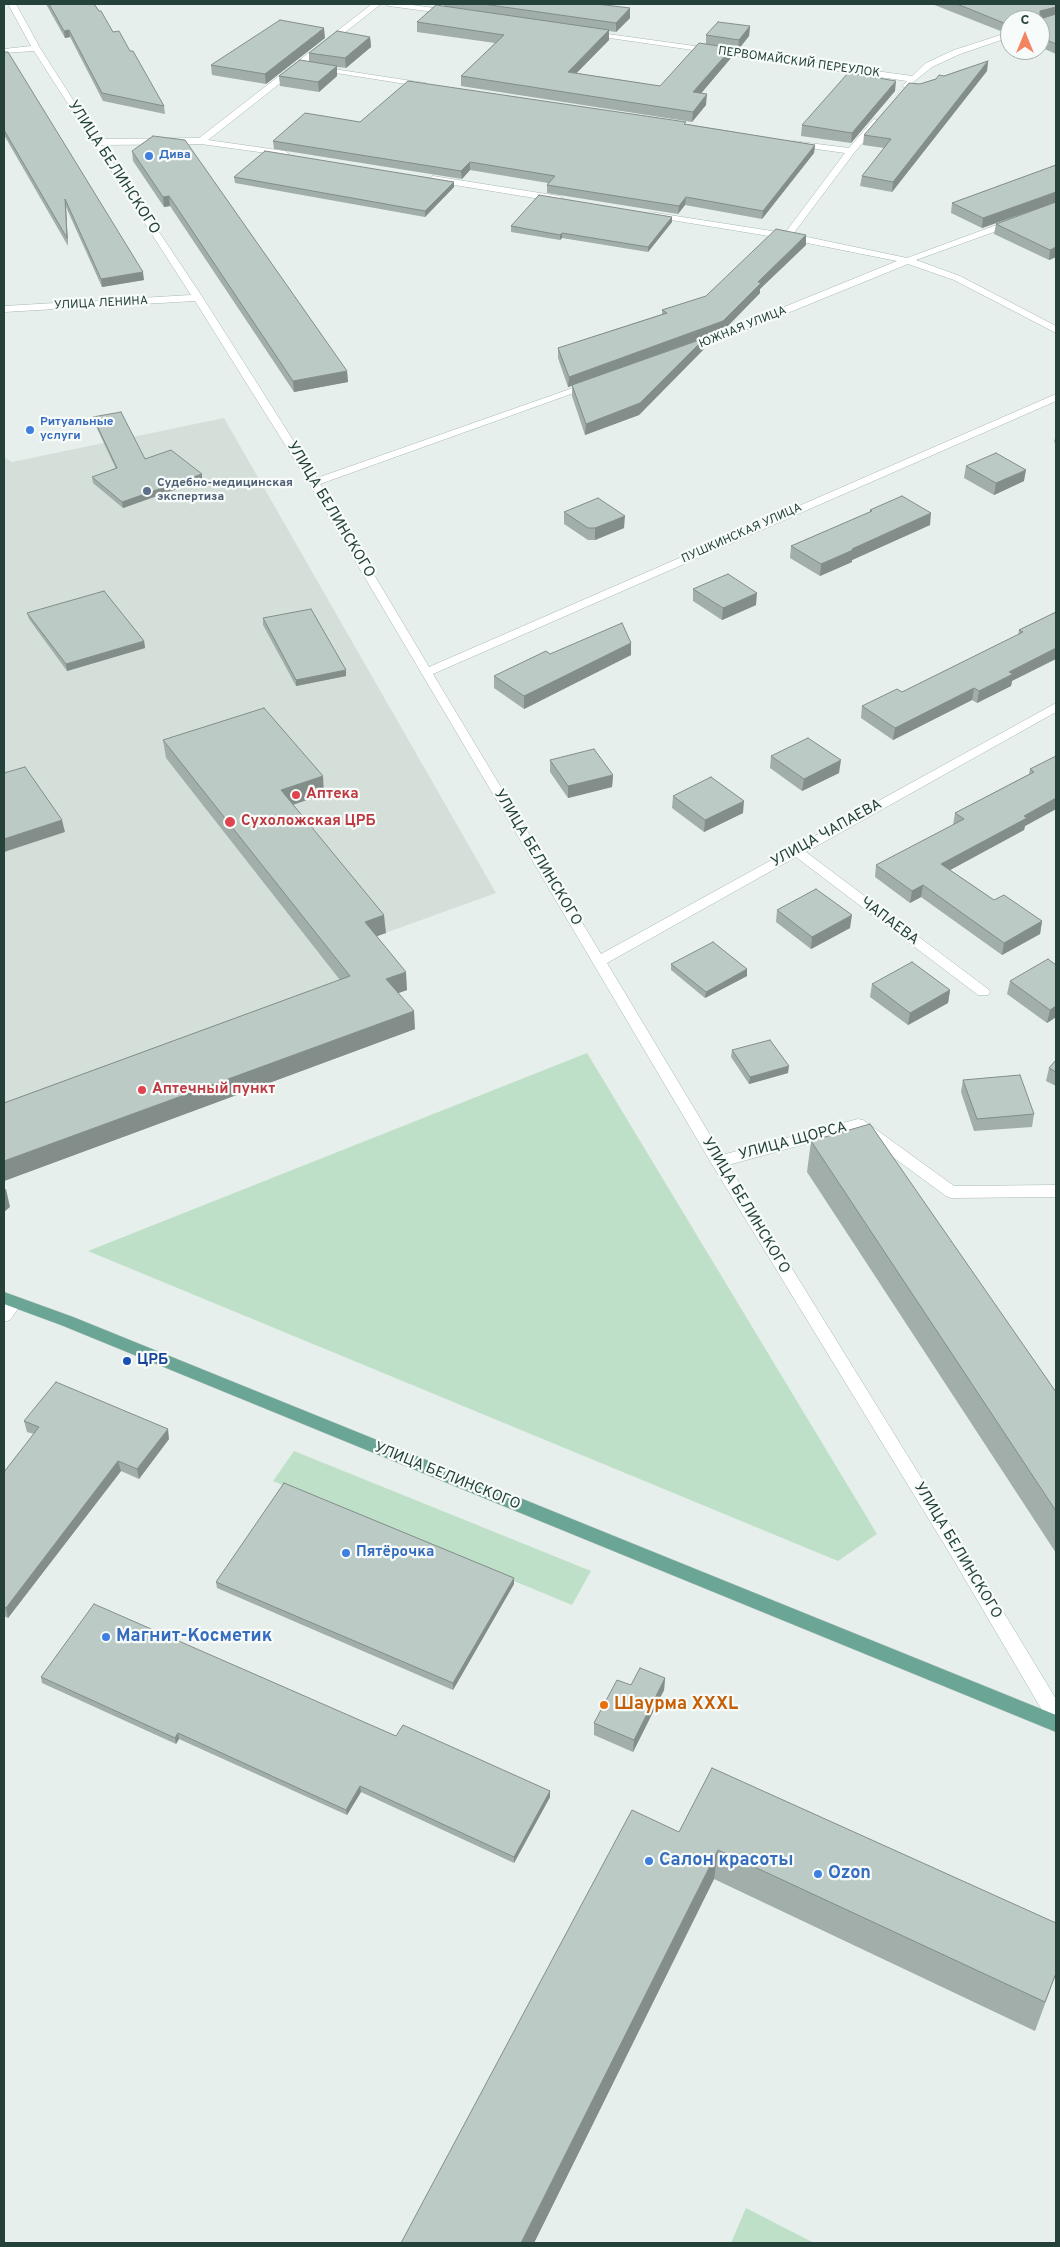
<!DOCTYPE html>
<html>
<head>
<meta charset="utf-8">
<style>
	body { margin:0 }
	#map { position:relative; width:1060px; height:2247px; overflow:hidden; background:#e6efeb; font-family:Overpass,sans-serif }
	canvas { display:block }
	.frame { position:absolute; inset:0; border:5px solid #24423a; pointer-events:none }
	.north { position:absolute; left:1000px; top:10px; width:50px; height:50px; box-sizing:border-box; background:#f7fbf9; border:1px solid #a3b1ad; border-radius:50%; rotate:0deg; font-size:14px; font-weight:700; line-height:20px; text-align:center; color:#24423a }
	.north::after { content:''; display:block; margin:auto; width:18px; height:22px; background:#f4845f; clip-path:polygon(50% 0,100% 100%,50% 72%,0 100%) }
</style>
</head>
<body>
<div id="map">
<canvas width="1060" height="2247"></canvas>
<div class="frame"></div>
<div class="north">С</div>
</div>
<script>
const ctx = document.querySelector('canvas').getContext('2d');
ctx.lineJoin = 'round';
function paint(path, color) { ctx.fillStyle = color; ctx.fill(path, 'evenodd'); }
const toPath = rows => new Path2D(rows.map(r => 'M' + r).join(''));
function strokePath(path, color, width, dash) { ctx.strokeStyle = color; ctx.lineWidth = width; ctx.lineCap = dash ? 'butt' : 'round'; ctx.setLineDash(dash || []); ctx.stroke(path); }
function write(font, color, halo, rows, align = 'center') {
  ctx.font = font + ' Overpass,sans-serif'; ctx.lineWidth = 4.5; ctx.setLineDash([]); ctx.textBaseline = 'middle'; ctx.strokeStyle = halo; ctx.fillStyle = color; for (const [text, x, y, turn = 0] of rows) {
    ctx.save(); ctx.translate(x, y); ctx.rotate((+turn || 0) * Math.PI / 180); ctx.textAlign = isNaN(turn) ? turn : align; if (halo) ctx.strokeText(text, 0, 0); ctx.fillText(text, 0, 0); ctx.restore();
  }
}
const built = toPath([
	[224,418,496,893,366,940,407,990,388,997,415,1029,14,1177,4,1157,4,457,12,462]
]);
const green = toPath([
	[587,1053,877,1534,838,1561,88,1251],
	[294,1451,591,1571,572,1605,273,1481],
	[746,2208,814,2243,731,2243]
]);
const street = toPath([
	[8,4,16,4,40,48,98,139,199,138,372,4,381,4,208,140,285,151,289,154,288,156,201,144,101,145,203,298,317,478,587,383,595,383,596,385,320,484,429,667,1056,394,1056,401,433,674,601,954,1056,703,1056,712,806,852,988,989,990,992,988,995,978,995,796,857,607,963,722,1155,858,1119,863,1120,954,1186,1056,1185,1056,1197,951,1198,946,1196,856,1130,728,1165,964,1547,1056,1699,1056,1724,1049,1722,952,1557,713,1166,309,483,195,301,4,312,4,306,191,295,34,51,4,53,4,49,31,46,8,4],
	[385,4,405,4,449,10,453,12,449,14,389,6,385,4],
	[586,31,912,76,926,63,954,50,1010,32,1010,37,960,54,932,67,906,88,902,86,907,81,589,35,586,35,586,31],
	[314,66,425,83,429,85,425,87,317,70,313,68,314,66],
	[874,119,881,121,854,153,793,234,907,258,1010,220,1016,220,1016,224,916,260,960,276,1056,326,1056,333,954,280,908,264,689,353,681,353,681,349,897,261,787,239,653,217,648,214,650,212,785,233,845,153,796,146,792,143,793,141,849,148,874,119],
	[433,176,559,196,564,199,559,202,430,181,429,179,433,176],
	[14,1297,20,1299,22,1303,10,1320,4,1322,4,1305,8,1299,14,1297]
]);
const primary = toPath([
	[4,1292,73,1317,1056,1715,1056,1732,61,1325,4,1304,4,1292]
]);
const wall = toPath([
	[46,4,94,4,99,11,113,32,130,51,164,106,165,114,103,101,70,37,65,38],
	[444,4,597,4,630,18,616,32,609,31,609,40,576,73,660,86,706,44,706,35,750,26,749,36,738,50,732,49,731,58,700,94,706,105,692,122,461,86,461,76,495,43,417,32,417,22,444,6],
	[932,4,1056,4,1056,54,1040,47,1040,20,1010,20,1010,31,1003,32],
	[370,37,371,47,346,68,337,67,337,76,319,92,280,86,279,76,309,62,309,53],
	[325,38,266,84,212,75,211,65],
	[4,52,144,280,102,287,66,207,68,246,4,135],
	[988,61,987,71,892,192,860,186,862,176,884,148,863,145,864,135,920,84],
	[895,91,851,143,801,136,802,125],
	[360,122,686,124,815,145,814,153,762,219,685,205,678,214,547,193,547,185,548,183,470,170,462,179,274,149,273,141],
	[132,151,347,371,348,382,294,392,170,206,164,207,133,161],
	[1056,165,1056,257,1049,260,994,234,996,224,1037,208,982,228,951,213,952,203],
	[234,177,454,182,454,187,425,217,235,183],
	[672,222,648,252,562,238,560,240,511,232,511,226],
	[806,245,760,289,760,293,723,331,606,373,705,338,704,349,639,415,585,435,572,396,572,386,568,387,558,358,558,348,662,314,662,310,706,296],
	[93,417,145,459,202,480,123,508,93,483,92,477,116,469,94,422],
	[1056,434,1056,443,1054,442],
	[966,466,1024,481,994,495,964,478],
	[870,510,930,525,852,560,852,562,820,576,790,558,791,546,870,512],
	[564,512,624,528,595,540,588,540,564,524],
	[693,589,756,605,722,620,693,601],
	[1056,612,1012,681,1011,686,977,703,972,700,893,740,861,718,862,706,902,692,1018,635,1019,630],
	[27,613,144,641,145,648,67,671,29,619],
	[263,618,346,676,296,686,263,625],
	[631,643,631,655,524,709,494,688,494,676,550,654],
	[163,740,324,794,293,805,386,933,377,936,407,990,398,993,415,1029,4,1181,4,1103,340,980,166,758],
	[771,756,839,773,802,791,770,768],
	[1056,756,1056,809,1025,826,1024,830,950,870,994,900,1042,921,1040,934,1002,955,921,897,910,903,875,877,876,865,953,825,955,813,1029,774,1030,769],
	[550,760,613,775,612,787,568,798,550,772],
	[673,796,743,813,704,832,672,808],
	[777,910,850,928,811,949,776,922],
	[671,964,747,976,705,998,671,970],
	[1056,965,1056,1017,1047,1023,1007,994,1010,981],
	[872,984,950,990,948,1003,908,1025,870,997],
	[732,1050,788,1073,749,1084,731,1057],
	[1056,1060,1056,1086,1046,1081,1049,1068],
	[963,1080,1034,1114,1032,1127,974,1131,961,1092],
	[811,1141,1056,1392,1056,1553,807,1172],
	[24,1421,169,1439,139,1479,121,1471,8,1618,4,1616,4,1472,34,1434,27,1432],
	[216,1582,514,1584,453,1690,217,1588],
	[41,1677,396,1736,550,1791,550,1797,514,1863,361,1792,347,1815,179,1739,176,1744,42,1683],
	[665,1678,664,1690,633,1752,594,1735,594,1723,631,1685],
	[679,1832,1056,1923,1056,1974,1035,2031,714,1879,534,2243,401,2243]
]);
const shadedWall = toPath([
	[1056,7,1056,16,1040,20,1040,11],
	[630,8,630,18,616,32,616,23],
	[1010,21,1010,31,1003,32,1004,23],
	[750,26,749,36,738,50,739,40],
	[324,28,325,38,266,84,265,74],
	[69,30,70,37,65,38,64,31],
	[609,30,609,40,568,82,568,72],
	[370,37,371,47,346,68,345,58],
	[732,48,731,58,693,103,693,92],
	[988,61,987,71,892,192,893,182],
	[337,66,337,76,319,92,318,82],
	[896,81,895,91,851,143,852,133],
	[707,94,706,105,692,122,693,112],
	[815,145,814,153,762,219,763,211],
	[470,162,470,170,462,179,461,171],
	[454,182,454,187,425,217,425,211],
	[1056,192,1056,202,982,228,983,218],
	[169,196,170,206,164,207,163,197],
	[686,197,685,205,678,214,679,206],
	[65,199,66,207,68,246,67,238],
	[672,217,672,222,648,252,648,247],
	[562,233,562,238,560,240,560,235],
	[806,235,806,245,760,289,760,293,723,331,568,387,569,377,758,282],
	[1056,247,1056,257,1049,260,1050,250],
	[143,272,144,280,102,287,101,279],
	[705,338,704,349,639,415,585,435,586,424],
	[347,371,348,382,294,392,293,381],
	[1026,470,1024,481,994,495,996,483],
	[202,474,202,480,123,508,122,502],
	[931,513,930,525,852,560,852,562,820,576,821,564,852,549],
	[625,516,624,528,595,540,595,528],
	[757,593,756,605,722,620,723,608],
	[144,641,145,648,67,671,66,664],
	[631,643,631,655,524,709,524,696],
	[1056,648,1056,659,1012,681,1011,686,977,703,979,691,1009,672],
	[346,670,346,676,296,686,296,680],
	[974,688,972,700,893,740,895,728],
	[841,760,839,773,802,791,804,779],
	[613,775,612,787,568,798,568,786],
	[323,776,324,794,283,808,281,790],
	[1056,798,1056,809,1025,826,1024,830,939,876,941,864,1024,816],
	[744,801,743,813,704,832,705,820],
	[62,820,65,832,4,852,4,839],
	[923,885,921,897,910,903,912,891],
	[384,915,386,933,366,940,365,922],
	[852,915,850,928,811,949,812,937],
	[1042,921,1040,934,1002,955,1004,943],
	[747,969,747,976,705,998,706,992],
	[406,972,407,990,387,997,386,979],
	[950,990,948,1003,908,1025,910,1013],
	[1056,1006,1056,1017,1047,1023,1050,1010],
	[414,1011,415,1029,4,1181,4,1161],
	[789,1066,788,1073,749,1084,750,1077],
	[6,1189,10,1207,4,1212,4,1190],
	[168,1429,169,1439,139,1479,137,1469],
	[118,1461,121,1471,8,1618,6,1608],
	[514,1578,514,1584,453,1690,453,1683],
	[665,1678,664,1690,633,1752,634,1740],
	[178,1733,179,1739,176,1744,175,1738],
	[360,1786,361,1792,347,1815,346,1810],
	[550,1791,550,1797,514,1863,514,1857],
	[718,1850,714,1879,534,2243,521,2243]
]);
const building = toPath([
	[49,4,94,4,99,11,101,11,113,32,119,31,130,51,133,51,164,106,102,93,69,30,64,31,49,4],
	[483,4,597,4,630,8,616,23,483,4],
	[957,4,1056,4,1056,7,1040,11,1040,19,1056,14,1056,44,1040,37,1040,20,1010,20,1010,21,1004,23,957,4],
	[436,5,609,30,568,72,660,86,699,43,732,48,693,92,707,94,693,112,461,76,504,35,417,22,436,5],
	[280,20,324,28,265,74,211,65,280,20],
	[718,22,750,26,739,40,706,35,718,22],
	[337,31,370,37,345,58,309,53,337,31],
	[4,52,8,52,143,272,101,279,65,199,67,238,4,130,4,52],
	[300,60,337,66,318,82,279,76,300,60],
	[988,61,893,182,862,176,891,139,864,135,909,83,920,84,936,79,939,75,944,76,988,61],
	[848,73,896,81,852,133,802,125,848,73],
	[408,81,686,122,684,124,815,145,763,211,686,197,679,206,547,185,555,176,470,162,461,171,273,141,305,113,360,122,408,81],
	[153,136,185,140,347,371,293,381,169,196,163,197,132,151,153,136],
	[265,151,454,182,425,211,234,177,265,151],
	[1056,165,1056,192,983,218,952,203,1056,165],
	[539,195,672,217,648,247,562,233,560,235,511,226,539,195],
	[1056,202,1056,247,1050,250,996,224,1056,202],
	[776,229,806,235,758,282,761,283,723,321,569,377,558,348,667,313,662,310,706,296,776,229],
	[705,338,640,403,586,424,572,385,705,338],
	[121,412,145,459,171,450,202,474,122,502,92,477,117,468,93,417,121,412],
	[996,453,1026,470,996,483,966,466,996,453],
	[902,496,931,513,852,549,853,550,821,564,791,546,872,511,870,510,902,496],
	[598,498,625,516,595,528,588,528,564,512,598,498],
	[728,574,757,593,723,608,693,589,728,574],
	[104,591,144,641,66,664,27,613,104,591],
	[311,609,346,670,296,680,263,618,311,609],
	[1056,612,1056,648,1009,672,1013,674,979,691,974,688,895,728,862,706,897,689,902,692,1023,632,1019,630,1056,612],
	[622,623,631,643,524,696,494,676,546,651,550,654,622,623],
	[264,708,323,776,281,790,384,915,365,922,406,972,386,979,414,1011,4,1161,4,1103,350,976,163,740,264,708],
	[808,738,841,760,804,779,771,756,808,738],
	[594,749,613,775,568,786,550,760,594,749],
	[1056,756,1056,798,1024,816,1027,818,941,864,994,900,1004,895,1042,921,1004,943,923,885,912,891,876,865,964,819,955,813,1034,772,1030,769,1056,756],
	[25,767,62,820,4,839,4,773,25,767],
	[711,777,744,801,705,820,673,796,711,777],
	[816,889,852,915,812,937,777,910,816,889],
	[713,942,747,969,706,992,671,964,713,942],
	[1048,959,1056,965,1056,1006,1050,1010,1010,981,1048,959],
	[912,962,950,990,910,1013,872,984,912,962],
	[770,1040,789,1066,750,1077,732,1050,770,1040],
	[1056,1060,1056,1072,1049,1068,1056,1060],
	[1020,1075,1034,1114,977,1119,963,1080,1020,1075],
	[870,1124,1056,1392,1056,1511,811,1141,870,1124],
	[56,1382,168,1429,137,1469,118,1461,6,1608,4,1607,4,1472,39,1427,24,1421,56,1382],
	[284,1483,514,1578,453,1683,216,1582,284,1483],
	[94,1604,396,1736,403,1725,550,1791,514,1857,360,1786,346,1810,178,1733,175,1738,41,1677,94,1604],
	[640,1668,665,1678,634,1740,594,1723,617,1680,631,1685,640,1668],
	[712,1768,1056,1923,1056,1973,1045,2002,718,1850,521,2243,401,2243,632,1810,679,1832,712,1768]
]);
const markers = [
	[149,156,5,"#3f7fe0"],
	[30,430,5,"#3f7fe0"],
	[147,491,5,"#5c6f8a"],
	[296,795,5,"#e0444e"],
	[230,822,6,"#e0444e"],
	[142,1090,5,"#e0444e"],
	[127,1361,5,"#1a4fb4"],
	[346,1553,5,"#3f7fe0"],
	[106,1637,5,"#3f7fe0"],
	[604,1705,5,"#e8710a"],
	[649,1861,5,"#3f7fe0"],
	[818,1874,5,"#3f7fe0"]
];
const farStreetnames = [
	["ПЕРВОМАЙСКИЙ ПЕРЕУЛОК",799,63,8],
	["УЛИЦА ЛЕНИНА",101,304,-3],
	["ЮЖНАЯ УЛИЦА",743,328,-22],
	["ПУШКИНСКАЯ УЛИЦА",742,534,-24]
];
const farShopnames = [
	["Дива",159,156],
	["Ритуальные",40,423],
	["услуги",40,437]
];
const farServicenames = [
	["Судебно-медицинская",157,484],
	["экспертиза",157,498]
];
const streetNames = [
	["УЛИЦА БЕЛИНСКОГО",113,168,57],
	["УЛИЦА БЕЛИНСКОГО",330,510,59],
	["УЛИЦА ЧАПАЕВА",827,834,-29],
	["УЛИЦА БЕЛИНСКОГО",537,858,59],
	["ЧАПАЕВА",889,922,37],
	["УЛИЦА ЩОРСА",793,1142,-15],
	["УЛИЦА БЕЛИНСКОГО",745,1206,59],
	["УЛИЦА БЕЛИНСКОГО",447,1477,22],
	["УЛИЦА БЕЛИНСКОГО",957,1551,59]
];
const healthNames = [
	["Аптека",306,795],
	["Сухоложская ЦРБ",241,822],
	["Аптечный пункт",152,1090]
];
const transitNames = [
	["ЦРБ",137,1361]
];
const shopNames = [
	["Пятёрочка",356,1553]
];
const nearShopnames = [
	["Магнит-Косметик",116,1637],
	["Салон красоты",659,1861],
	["Ozon",828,1874]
];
const nearFoodnames = [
	["Шаурма XXXL",614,1705]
];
paint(built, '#d4dfda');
paint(green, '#bfe0c8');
strokePath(street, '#a8b8b2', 1);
strokePath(primary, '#c2cac8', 1);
paint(street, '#fff');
paint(primary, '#6aa596');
paint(wall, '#a1aea9');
paint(shadedWall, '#838d89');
paint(building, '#bbcac4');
strokePath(building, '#838d89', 1);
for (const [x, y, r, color] of markers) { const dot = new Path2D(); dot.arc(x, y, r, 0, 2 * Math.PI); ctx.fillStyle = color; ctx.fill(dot); strokePath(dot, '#f7fbf9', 2); }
write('12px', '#24423a', '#f7fbf9', farStreetnames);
write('bold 12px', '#366cbe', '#f7fbf9', farShopnames, 'left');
write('bold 12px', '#4e5e75', '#f7fbf9', farServicenames, 'left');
write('15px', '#24423a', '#f7fbf9', streetNames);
write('bold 15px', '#be3a42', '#f7fbf9', healthNames, 'left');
write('bold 15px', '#164399', '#f7fbf9', transitNames, 'left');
write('bold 15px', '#366cbe', '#f7fbf9', shopNames, 'left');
write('bold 18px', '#366cbe', '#f7fbf9', nearShopnames, 'left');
write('bold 18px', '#c56008', '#f7fbf9', nearFoodnames, 'left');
</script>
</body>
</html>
